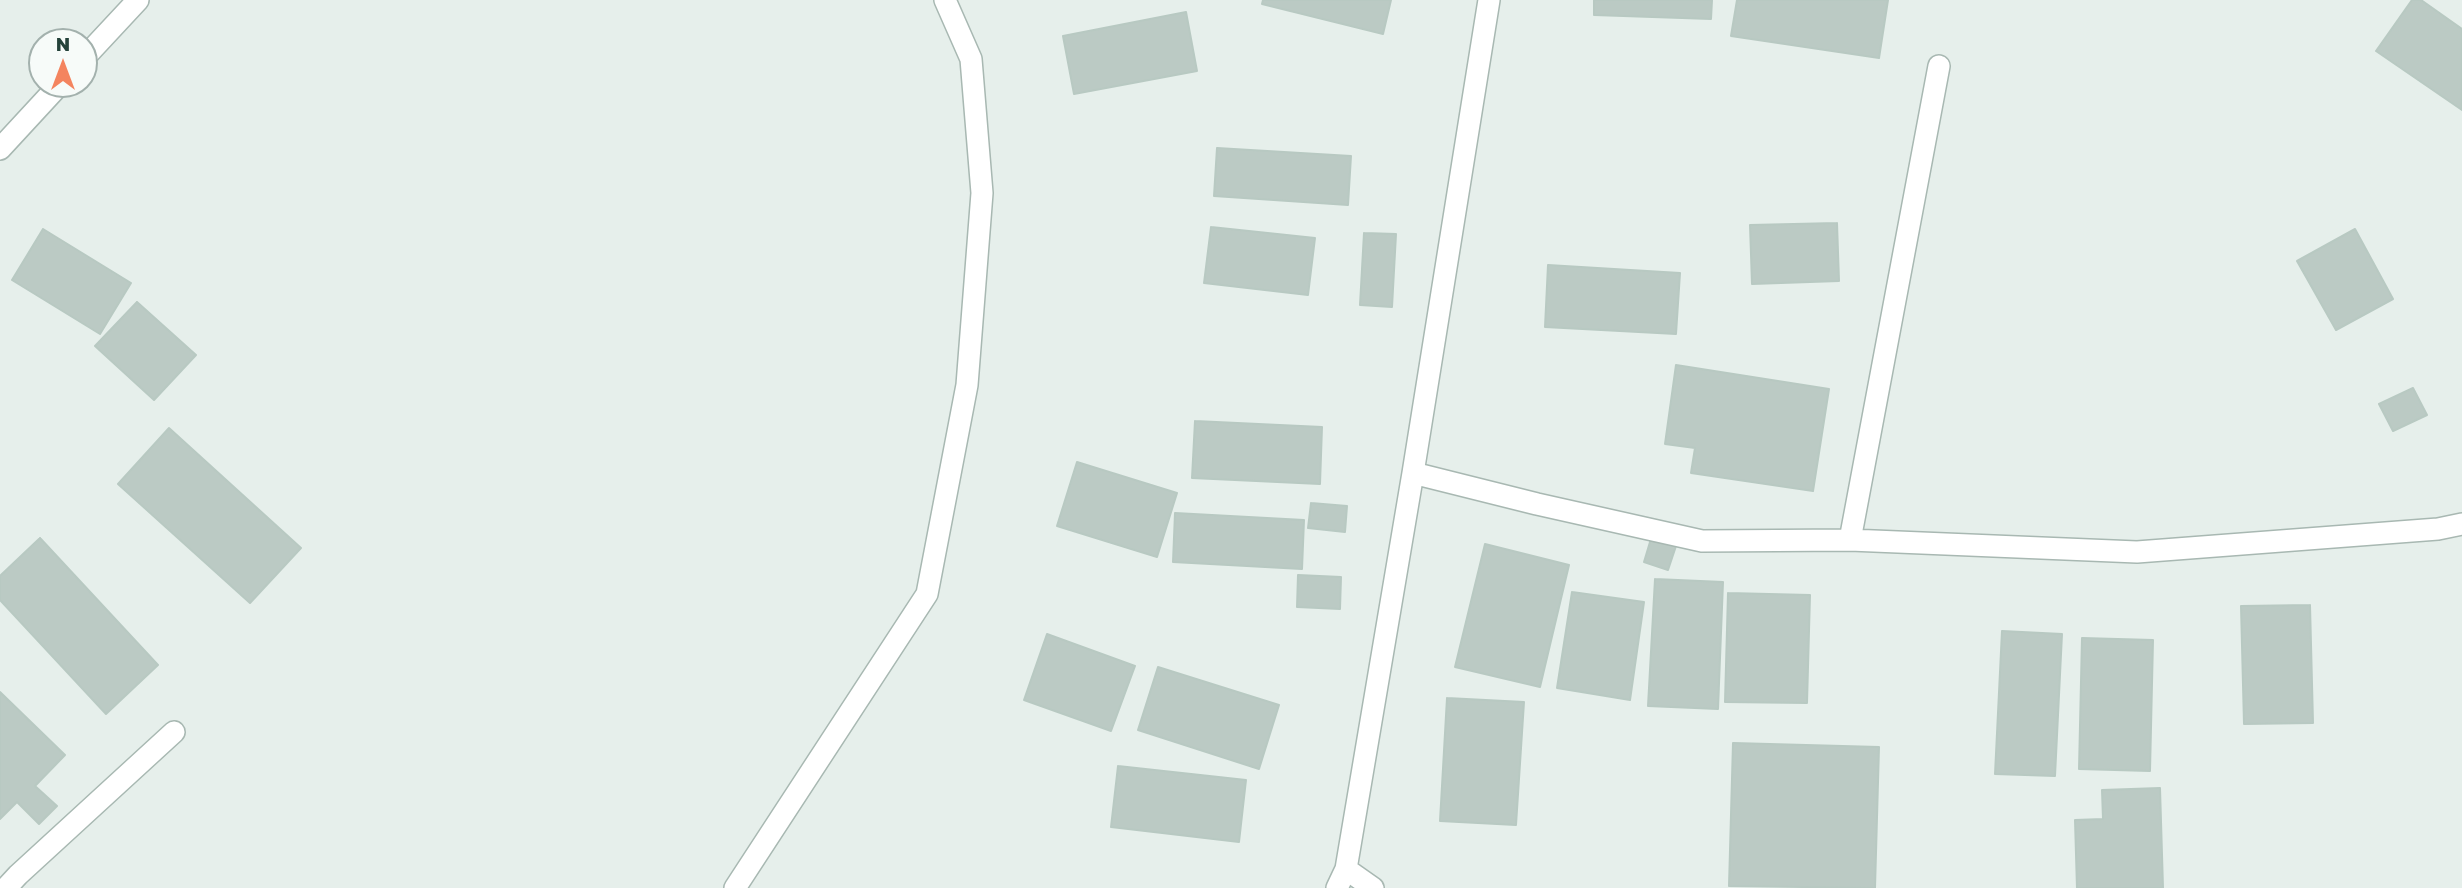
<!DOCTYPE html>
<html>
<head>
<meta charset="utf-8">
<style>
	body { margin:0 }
	#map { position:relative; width:2462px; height:888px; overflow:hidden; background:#e6efeb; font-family:"Golos Text",sans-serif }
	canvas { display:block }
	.north { position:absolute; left:28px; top:28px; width:70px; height:70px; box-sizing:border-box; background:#f7fbf9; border:2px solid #a3b1ad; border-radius:50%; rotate:0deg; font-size:19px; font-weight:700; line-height:28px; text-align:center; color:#24423a }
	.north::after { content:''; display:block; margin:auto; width:24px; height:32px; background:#f4845f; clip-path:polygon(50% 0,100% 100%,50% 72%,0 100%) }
</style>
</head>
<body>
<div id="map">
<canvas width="2462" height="888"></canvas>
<div class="north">N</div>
</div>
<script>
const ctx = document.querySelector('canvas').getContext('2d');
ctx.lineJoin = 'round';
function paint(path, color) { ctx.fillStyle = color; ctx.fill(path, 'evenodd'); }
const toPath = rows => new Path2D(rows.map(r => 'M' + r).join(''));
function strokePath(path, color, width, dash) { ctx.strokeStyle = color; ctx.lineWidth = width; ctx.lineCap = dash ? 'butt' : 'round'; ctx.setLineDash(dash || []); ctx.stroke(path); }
const building = toPath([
	[1263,0,1391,0,1383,34,1262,4,1263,0],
	[1594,0,1712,0,1711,19,1594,15,1594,0],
	[1737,0,1888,0,1879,58,1731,36,1737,0],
	[2412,0,2421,0,2462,29,2462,110,2376,51,2412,0],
	[1186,12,1197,71,1074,94,1063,36,1186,12],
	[1217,148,1351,156,1348,205,1214,196,1217,148],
	[1837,223,1839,281,1752,284,1750,225,1837,223],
	[1211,227,1315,238,1308,295,1204,283,1211,227],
	[43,229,131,283,100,334,12,280,43,229],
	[2355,229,2393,299,2336,330,2297,261,2355,229],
	[1364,233,1396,234,1392,307,1360,305,1364,233],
	[1548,265,1680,273,1676,334,1545,327,1548,265],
	[137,302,196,355,154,400,95,346,137,302],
	[1676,365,1829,389,1813,491,1691,473,1695,448,1665,444,1676,365],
	[2413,388,2427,415,2393,431,2379,404,2413,388],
	[1195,421,1322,427,1320,484,1192,478,1195,421],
	[169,428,301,548,250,603,118,484,169,428],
	[1077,462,1177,493,1157,557,1057,526,1077,462],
	[1311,503,1347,506,1345,532,1308,528,1311,503],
	[1175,513,1304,520,1302,569,1173,562,1175,513],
	[1653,532,1678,540,1668,570,1644,562,1653,532],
	[40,538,158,665,106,714,0,600,0,576,40,538],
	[1485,544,1569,565,1540,687,1455,667,1485,544],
	[1298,575,1341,577,1340,609,1297,607,1298,575],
	[1655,579,1723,582,1718,709,1648,706,1655,579],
	[1572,592,1644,602,1630,700,1557,688,1572,592],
	[1728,593,1810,595,1807,703,1725,702,1728,593],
	[2310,605,2313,723,2244,724,2241,606,2310,605],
	[2002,631,2062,634,2055,776,1995,774,2002,631],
	[1047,634,1135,666,1111,731,1024,700,1047,634],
	[2082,638,2153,640,2150,771,2079,769,2082,638],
	[1158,667,1279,705,1259,769,1138,730,1158,667],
	[0,692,65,755,35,786,57,806,39,824,17,802,0,819,0,692],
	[1447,698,1524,702,1516,825,1440,821,1447,698],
	[1733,743,1879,747,1875,888,1729,886,1733,743],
	[1118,766,1246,780,1239,842,1111,827,1118,766],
	[2160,788,2163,888,2077,888,2075,820,2103,819,2102,790,2160,788]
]);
const minor = toPath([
	[84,58,138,0],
	[0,149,60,84],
	[1413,473,1537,504,1702,541,1850,540,2137,552,2438,529,2462,524],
	[1850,540,1939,66],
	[1346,869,1373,888],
	[6,888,18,875,174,732],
	[735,888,927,594,967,385,982,193,971,59,945,0],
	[1337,888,1346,869,1413,473,1489,0]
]);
paint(building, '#bbcac4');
strokePath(building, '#b8c9c2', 2);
strokePath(minor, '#a8b8b2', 24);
strokePath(minor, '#fff', 21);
</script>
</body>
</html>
